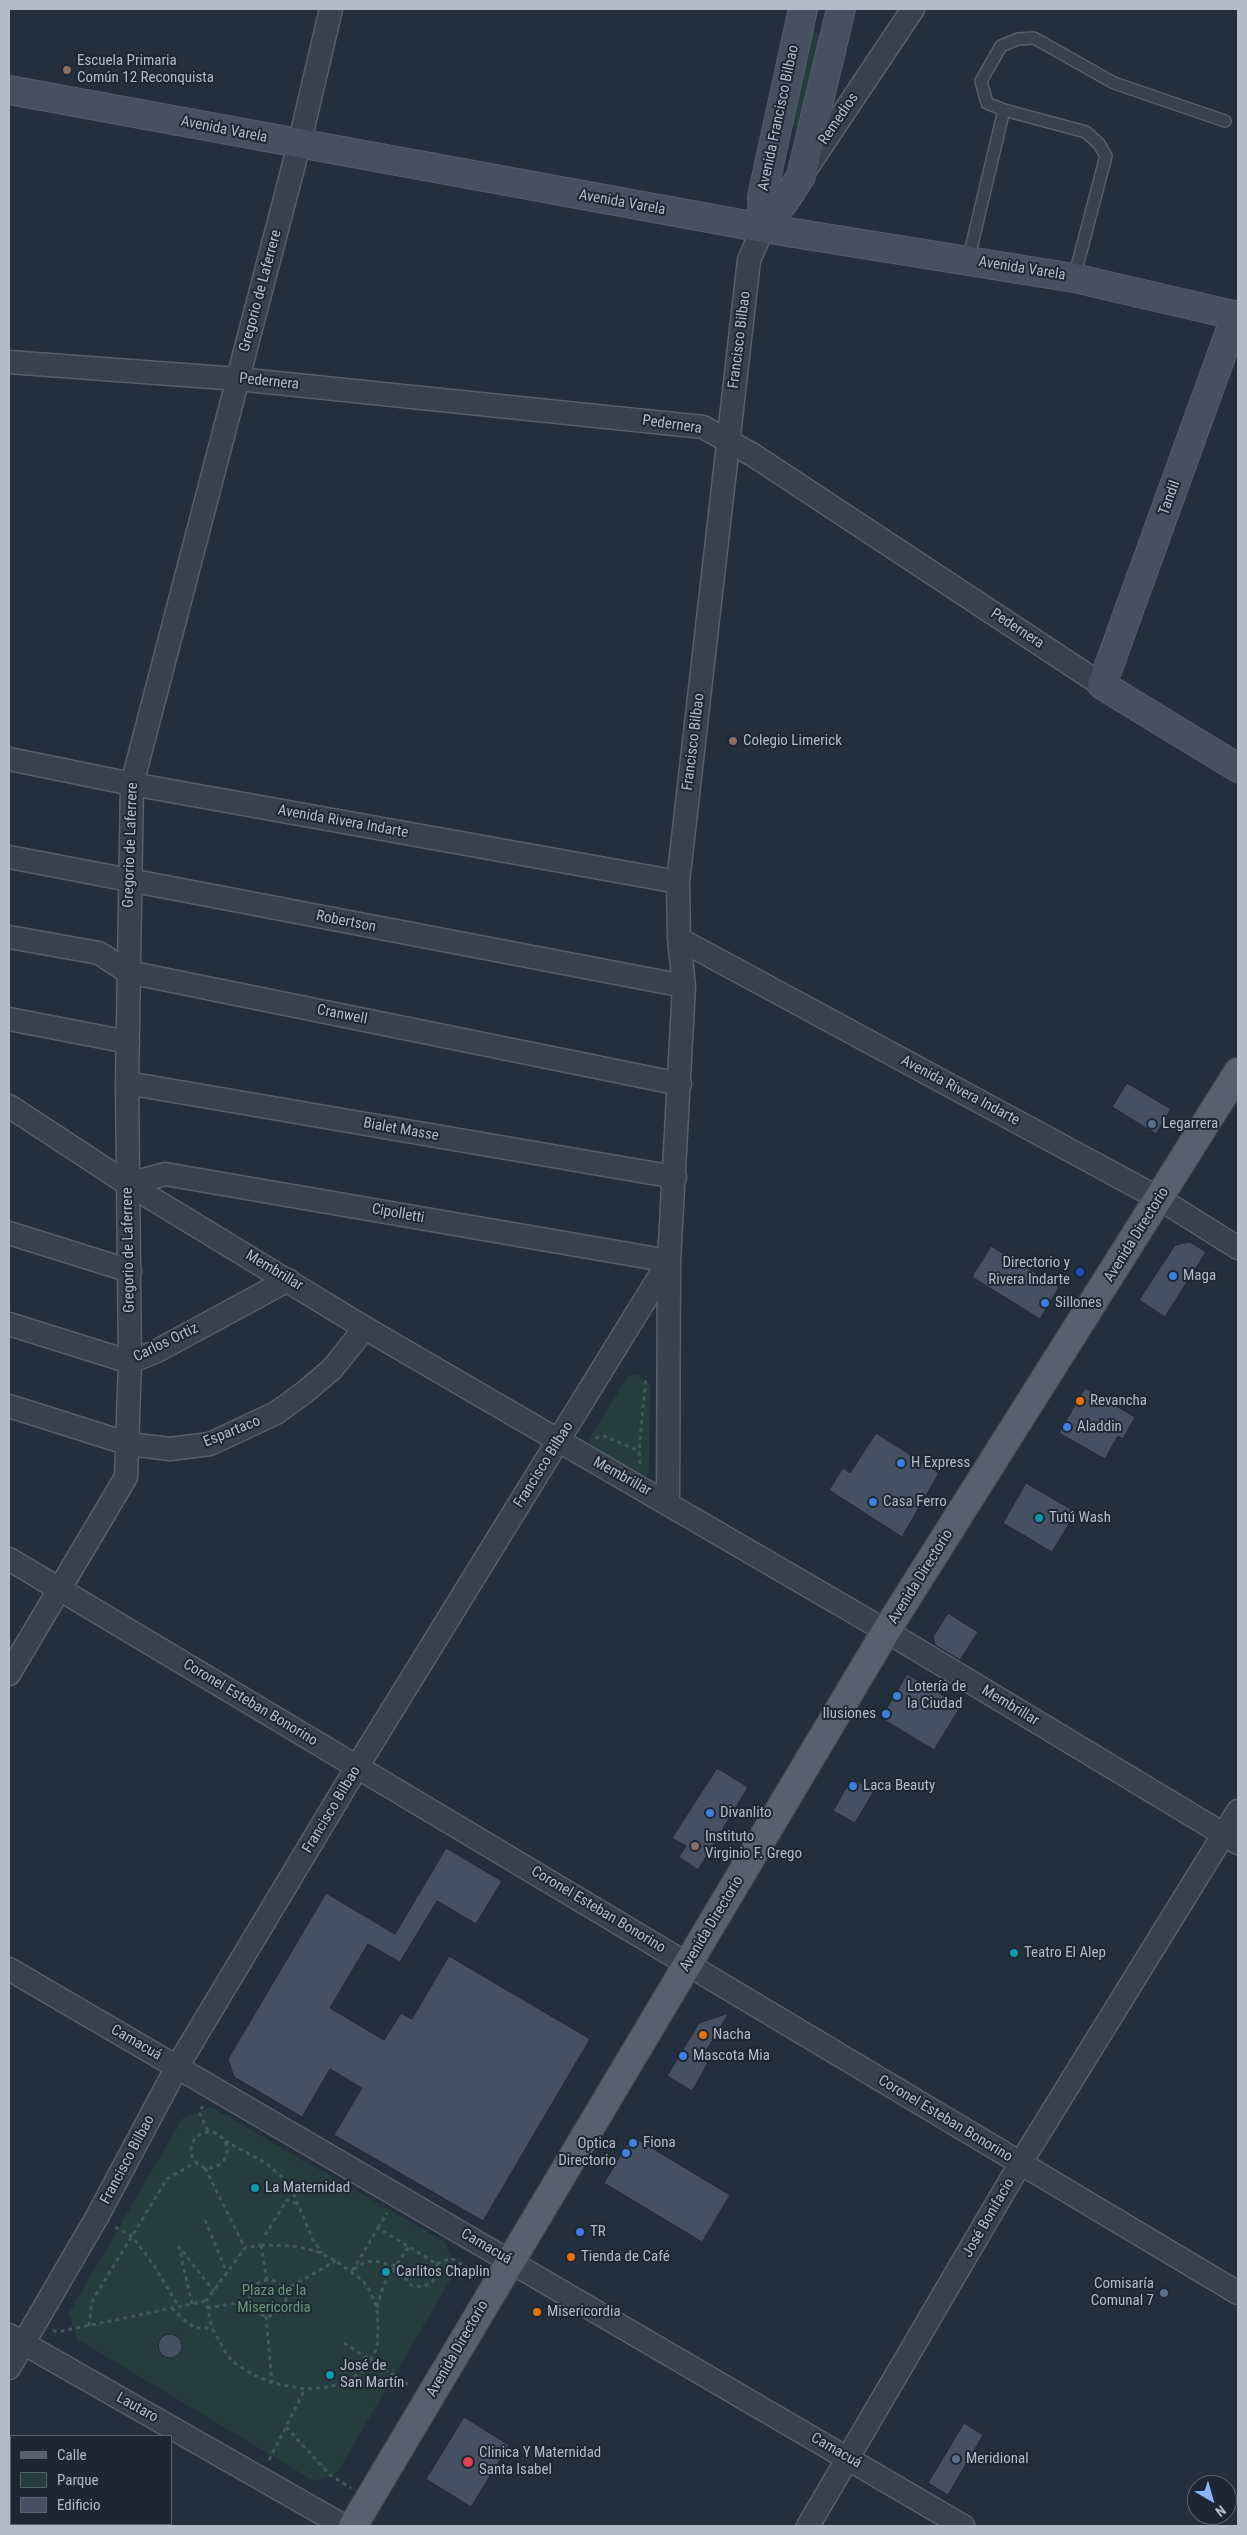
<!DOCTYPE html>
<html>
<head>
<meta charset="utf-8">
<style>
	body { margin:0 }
	#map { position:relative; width:1247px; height:2535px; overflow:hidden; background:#242f3e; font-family:"Roboto Condensed",sans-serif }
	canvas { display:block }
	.frame { position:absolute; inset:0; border:10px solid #b4bcc9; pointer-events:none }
	.legend { position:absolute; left:10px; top:2435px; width:162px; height:90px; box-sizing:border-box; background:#1d2633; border:1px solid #59626f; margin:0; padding:6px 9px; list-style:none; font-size:15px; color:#b4bcc9 }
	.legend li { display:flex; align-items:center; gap:10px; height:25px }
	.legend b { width:25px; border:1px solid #59626f }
	.north { position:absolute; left:1187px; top:2475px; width:50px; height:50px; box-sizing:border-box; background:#1d2633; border:1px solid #59626f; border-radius:50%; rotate:142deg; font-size:14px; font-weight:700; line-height:20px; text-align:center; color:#b4bcc9 }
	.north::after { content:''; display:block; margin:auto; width:18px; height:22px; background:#8ab4f8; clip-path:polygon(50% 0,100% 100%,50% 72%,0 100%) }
</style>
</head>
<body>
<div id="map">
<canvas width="1247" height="2535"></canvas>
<div class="frame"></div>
<ul class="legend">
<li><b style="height:6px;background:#56606e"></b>Calle</li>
<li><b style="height:14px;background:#263c3f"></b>Parque</li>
<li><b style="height:14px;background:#455162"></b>Edificio</li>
</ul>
<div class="north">N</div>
</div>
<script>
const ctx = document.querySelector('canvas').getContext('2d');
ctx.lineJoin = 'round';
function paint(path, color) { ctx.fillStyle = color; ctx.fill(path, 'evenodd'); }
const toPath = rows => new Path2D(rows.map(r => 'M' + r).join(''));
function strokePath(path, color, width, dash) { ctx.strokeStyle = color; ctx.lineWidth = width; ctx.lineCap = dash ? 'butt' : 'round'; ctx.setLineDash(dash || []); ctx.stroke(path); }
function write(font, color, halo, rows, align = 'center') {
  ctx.font = font + ' "Roboto Condensed",sans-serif'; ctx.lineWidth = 4; ctx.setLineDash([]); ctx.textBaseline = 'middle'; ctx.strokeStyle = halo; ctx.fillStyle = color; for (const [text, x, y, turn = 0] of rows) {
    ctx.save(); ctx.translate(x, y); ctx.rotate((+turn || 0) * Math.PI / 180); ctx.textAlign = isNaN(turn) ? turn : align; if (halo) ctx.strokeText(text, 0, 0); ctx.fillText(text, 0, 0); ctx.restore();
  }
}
const green = toPath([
	[814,32,823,37,803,125,793,127,790,124,809,34],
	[639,1374,650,1386,649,1473,642,1481,587,1447,589,1439,628,1376],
	[211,2107,445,2242,456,2270,337,2473,314,2481,77,2339,69,2313,182,2119]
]);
const building = toPath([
	[1127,1083,1171,1109,1156,1134,1112,1107,1127,1083],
	[1190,1242,1206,1252,1165,1317,1139,1300,1175,1245,1190,1242],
	[991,1246,1059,1287,1040,1319,972,1277,991,1246],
	[1085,1388,1135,1417,1123,1439,1118,1436,1105,1459,1059,1433,1085,1388],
	[876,1433,939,1473,902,1537,829,1490,843,1468,850,1473,876,1433],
	[1026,1483,1076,1512,1052,1552,1003,1523,1026,1483],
	[948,1613,978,1632,960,1660,935,1645,933,1637,948,1613],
	[907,1674,961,1706,934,1750,881,1718,907,1674],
	[717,1768,748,1787,698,1870,679,1857,686,1846,672,1838,717,1768],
	[852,1778,874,1791,855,1823,833,1811,852,1778],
	[446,1848,502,1881,476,1924,437,1901,400,1962,368,1944,330,2008,384,2040,401,2013,412,2019,449,1956,590,2039,483,2221,334,2135,362,2088,330,2069,302,2117,234,2077,228,2059,326,1893,395,1934,446,1848],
	[729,2013,701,2059,708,2063,692,2091,667,2076,699,2023,729,2013],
	[632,2136,730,2195,702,2242,604,2183,632,2136],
	'158 2346a12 12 0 1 1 24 0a12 12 0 1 1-24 0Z',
	[464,2417,509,2445,471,2507,426,2479,464,2417],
	[964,2423,983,2435,948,2495,928,2483,964,2423]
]);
const path = toPath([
	[595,1438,604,1436,639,1451],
	[640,1464,639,1451,646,1376],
	[203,2106,199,2112,209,2133],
	'191 2150a18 18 0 1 1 36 0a18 18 0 1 1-36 0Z',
	[225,2141,266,2163,282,2177,294,2195,313,2240,322,2253],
	[205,2168,245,2248],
	[205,2220,227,2273],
	[115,2227,132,2236,155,2267,179,2307],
	[378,2228,387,2213],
	[265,2235,287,2200,297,2204],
	[261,2245,293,2246,316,2251,336,2261,362,2280,369,2289,377,2308,378,2327,377,2348,364,2370,347,2381,329,2387,305,2389,272,2383,254,2375,236,2364,227,2355,212,2328,206,2301,245,2248,261,2245],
	[261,2245,267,2280],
	[437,2264,451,2258,476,2273],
	[354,2269,365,2262,375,2261,396,2266],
	[352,2271,378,2228,437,2264],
	[393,2271,402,2271,407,2281,411,2285,423,2287,433,2281,436,2276,437,2264],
	'250 2298a18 18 0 1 1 36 0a18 18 0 1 1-36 0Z',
	[284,2290,336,2261],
	[192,2304,179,2247,214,2291],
	[377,2307,384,2284,409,2246],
	[172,2308,183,2319,195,2328,212,2328],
	[207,2308,250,2301],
	[266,2316,272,2383],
	[89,2326,92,2301,167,2179,196,2162],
	[53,2330,57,2332,206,2301],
	[344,2343,410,2386],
	[286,2427,330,2475,351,2488],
	[269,2460,305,2389]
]);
const lane = toPath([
	[968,261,1004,110],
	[1074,278,1106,156,1099,144,1086,132,1004,110,987,103,981,81,1001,46,1018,39,1034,38,1114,83,1225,121]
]);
const street = toPath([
	[806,169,913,9],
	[9,362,238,379,703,427,753,455,1102,685],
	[9,759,132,784,678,882],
	[9,857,684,986],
	[9,937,99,953,128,972,680,1084],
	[679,939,1160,1199,1238,1248],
	[9,1019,128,1042],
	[127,1083,675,1177],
	[9,1106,128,1184,365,1328,886,1631,1238,1843],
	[9,1233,130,1271],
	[9,1324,130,1362,155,1352,288,1280],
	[9,1406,129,1444,170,1449,210,1444,276,1413,305,1392,332,1369,365,1328],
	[668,1503,669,1261,684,986,679,939,678,882,749,260,763,228],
	[9,1559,1238,2293],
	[9,1674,126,1477,130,1362,127,1083,132,784,299,145,331,9],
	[9,1969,963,2526],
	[9,2335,344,2526],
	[9,2368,97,2217,177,2067,357,1767,669,1261,165,1174,128,1184],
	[808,2526,1020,2164,1238,1811]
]);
const secondary = toPath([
	[9,90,763,228,1074,278,1238,316],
	[763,228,785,201,801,176,841,9],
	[763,228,762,197,803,9],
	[1236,315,1102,685,1238,768]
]);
const primary = toPath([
	[353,2526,886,1631,1238,1072]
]);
const markers = [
	[67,70,5,"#8d6e63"],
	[733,741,5,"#8d6e63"],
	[1152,1124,5,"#5c6f8a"],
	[1080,1272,5,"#1a4fb4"],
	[1173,1276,5,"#3f7fe0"],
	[1045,1303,5,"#3f7fe0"],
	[1080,1401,5,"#e8710a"],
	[1067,1427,5,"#3f7fe0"],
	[901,1463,5,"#3f7fe0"],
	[873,1502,5,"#3f7fe0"],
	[1039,1518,5,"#0f9aa8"],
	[897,1696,5,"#3f7fe0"],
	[886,1714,5,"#3f7fe0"],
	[853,1786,5,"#3f7fe0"],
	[710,1813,5,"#3f7fe0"],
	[695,1846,5,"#8d6e63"],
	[1014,1953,5,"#0f9aa8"],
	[703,2035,5,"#e8710a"],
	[683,2056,5,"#3f7fe0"],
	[633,2143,5,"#3f7fe0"],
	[626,2153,5,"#3f7fe0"],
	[255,2188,5,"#0f9aa8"],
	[580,2232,5,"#3f7fe0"],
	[571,2257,5,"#e8710a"],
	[386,2272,5,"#0f9aa8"],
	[1164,2293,5,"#5c6f8a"],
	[537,2312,5,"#e8710a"],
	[330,2375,5,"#0f9aa8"],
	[956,2459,5,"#5c6f8a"],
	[468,2462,6,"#e0444e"]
];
const poiNames = [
	["Escuela Primaria",77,61],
	["Común 12 Reconquista",77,78],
	["Colegio Limerick",743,741],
	["Legarrera",1162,1124],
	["Directorio y",1070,1263,"right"],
	["Rivera Indarte",1070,1280,"right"],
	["Maga",1183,1276],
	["Sillones",1055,1303],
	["Revancha",1090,1401],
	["Aladdin",1077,1427],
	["H Express",911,1463],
	["Casa Ferro",883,1502],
	["Tutú Wash",1049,1518],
	["Lotería de",907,1687],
	["la Ciudad",907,1704],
	["Ilusiones",876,1714,"right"],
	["Laca Beauty",863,1786],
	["Divanlito",720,1813],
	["Instituto",705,1837],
	["Virginio F. Grego",705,1854],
	["Teatro El Alep",1024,1953],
	["Nacha",713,2035],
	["Mascota Mia",693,2056],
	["Fiona",643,2143],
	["Optica",616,2144,"right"],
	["Directorio",616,2161,"right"],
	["La Maternidad",265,2188],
	["TR",590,2232],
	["Tienda de Café",581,2257],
	["Carlitos Chaplin",396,2272],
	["Comisaría",1154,2284,"right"],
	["Comunal 7",1154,2301,"right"],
	["Misericordia",547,2312],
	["José de",340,2366],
	["San Martín",340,2383],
	["Clinica Y Maternidad",479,2453],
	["Santa Isabel",479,2470],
	["Meridional",966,2459]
];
const streetNames = [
	["Avenida Francisco Bilbao",779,118,-78],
	["Remedios",839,119,-56],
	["Avenida Varela",224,130,11],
	["Avenida Varela",622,203,10],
	["Avenida Varela",1022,269,9],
	["Gregorio de Laferrere",261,291,-75],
	["Francisco Bilbao",740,340,-83],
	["Pedernera",269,382,6],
	["Pedernera",672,425,8],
	["Tandil",1170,498,-70],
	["Pedernera",1017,629,33],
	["Francisco Bilbao",694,742,-83],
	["Avenida Rivera Indarte",343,822,10],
	["Gregorio de Laferrere",131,845,-88],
	["Robertson",346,922,11],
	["Cranwell",342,1015,11],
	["Avenida Rivera Indarte",960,1091,28],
	["Bialet Masse",401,1130,10],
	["Cipolletti",398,1214,10],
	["Avenida Directorio",1137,1235,-58],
	["Gregorio de Laferrere",129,1250,-91],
	["Membrillar",274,1271,31],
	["Carlos Ortiz",166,1343,-26],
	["Espartaco",232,1432,-22],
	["Francisco Bilbao",544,1465,-58],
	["Membrillar",622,1477,29],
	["Avenida Directorio",921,1577,-58],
	["Coronel Esteban Bonorino",250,1703,31],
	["Membrillar",1010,1706,31],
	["Francisco Bilbao",332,1810,-59],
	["Coronel Esteban Bonorino",598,1910,31],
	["Avenida Directorio",712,1924,-59],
	["Camacuá",136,2043,30],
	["Coronel Esteban Bonorino",945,2119,31],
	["Francisco Bilbao",128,2160,-62],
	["José Bonifacio",989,2218,-60],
	["Camacuá",486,2247,30],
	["Avenida Directorio",458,2349,-60],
	["Lautaro",137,2408,29],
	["Camacuá",836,2451,30]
];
const parkNames = [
	["Plaza de la",274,2291],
	["Misericordia",274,2308]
];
paint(green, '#263c3f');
paint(building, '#455162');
strokePath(building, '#1f2835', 1);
strokePath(lane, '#565f6c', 14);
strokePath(street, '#565f6c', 25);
strokePath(secondary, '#565f6c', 30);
strokePath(primary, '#414a57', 30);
strokePath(path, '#44595c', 3, [4, 4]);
strokePath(lane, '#38414e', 11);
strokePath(street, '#38414e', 22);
strokePath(secondary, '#465061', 28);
strokePath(primary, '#56606e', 28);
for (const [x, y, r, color] of markers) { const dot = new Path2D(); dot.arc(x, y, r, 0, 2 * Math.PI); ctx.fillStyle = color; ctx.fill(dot); strokePath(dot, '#1d2633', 2); }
write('15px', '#b4bcc9', '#1d2633', poiNames, 'left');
write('15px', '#b4bcc9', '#1d2633', streetNames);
write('15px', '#6b9a76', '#1d2633', parkNames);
</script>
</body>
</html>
